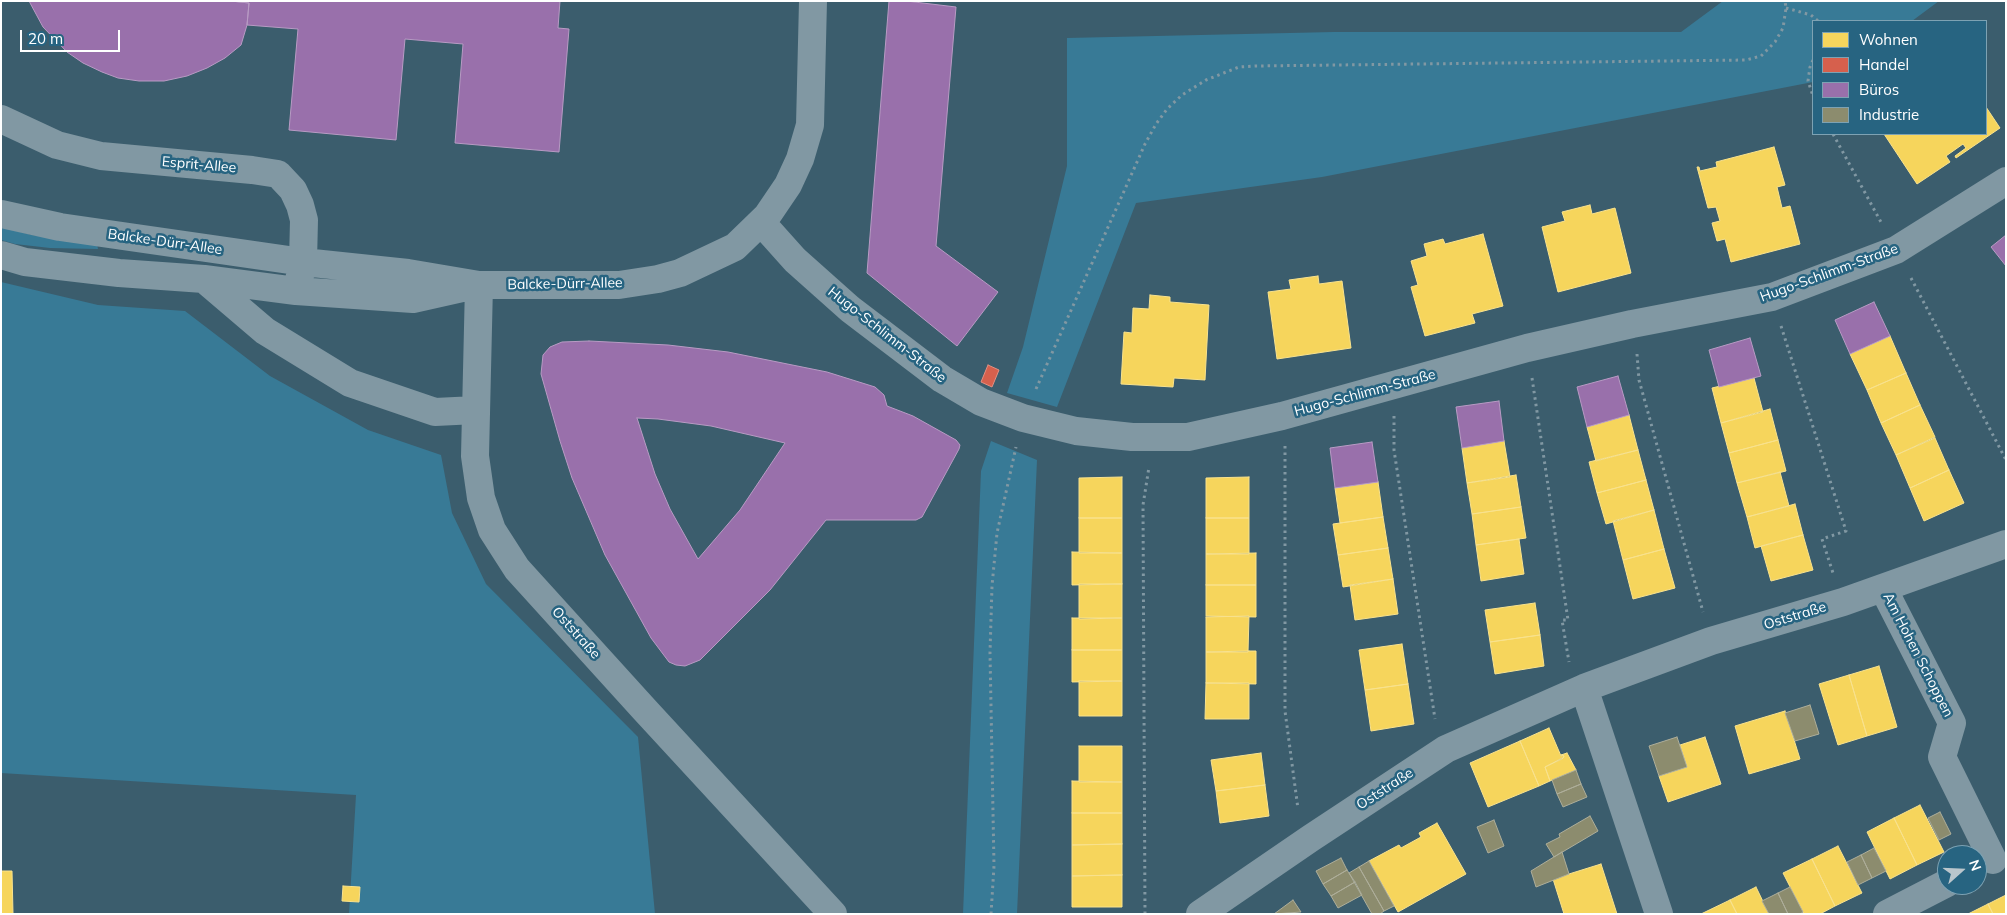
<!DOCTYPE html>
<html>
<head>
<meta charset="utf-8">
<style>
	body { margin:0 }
	#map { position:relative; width:2007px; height:915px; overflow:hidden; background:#3b5d6d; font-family:Mulish,sans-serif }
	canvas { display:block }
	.frame { position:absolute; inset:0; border:2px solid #fff; pointer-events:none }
	.legend { position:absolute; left:1812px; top:20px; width:175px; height:115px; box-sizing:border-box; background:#276481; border:1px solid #7da2b3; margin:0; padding:6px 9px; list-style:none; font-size:15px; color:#fff }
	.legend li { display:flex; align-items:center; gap:10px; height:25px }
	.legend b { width:25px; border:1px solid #7da2b3 }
	.north { position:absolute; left:1937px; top:845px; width:50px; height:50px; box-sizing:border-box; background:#276481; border:1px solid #7da2b3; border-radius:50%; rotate:70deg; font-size:14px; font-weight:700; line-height:20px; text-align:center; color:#fff }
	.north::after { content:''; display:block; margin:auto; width:18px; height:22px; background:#bac6cc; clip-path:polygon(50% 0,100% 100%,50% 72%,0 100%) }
	.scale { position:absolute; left:20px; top:30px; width:100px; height:22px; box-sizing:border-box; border:2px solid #fff; border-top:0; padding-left:6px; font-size:15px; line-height:18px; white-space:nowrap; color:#fff; -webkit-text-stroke:4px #276481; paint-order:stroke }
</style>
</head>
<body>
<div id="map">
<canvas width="2007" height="915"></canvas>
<div class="frame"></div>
<ul class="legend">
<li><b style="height:14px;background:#f6d55c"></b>Wohnen</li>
<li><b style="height:14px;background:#d6604d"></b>Handel</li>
<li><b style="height:14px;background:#9970ab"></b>Büros</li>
<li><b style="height:14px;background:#8c8c6e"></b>Industrie</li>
</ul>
<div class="north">N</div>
<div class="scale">20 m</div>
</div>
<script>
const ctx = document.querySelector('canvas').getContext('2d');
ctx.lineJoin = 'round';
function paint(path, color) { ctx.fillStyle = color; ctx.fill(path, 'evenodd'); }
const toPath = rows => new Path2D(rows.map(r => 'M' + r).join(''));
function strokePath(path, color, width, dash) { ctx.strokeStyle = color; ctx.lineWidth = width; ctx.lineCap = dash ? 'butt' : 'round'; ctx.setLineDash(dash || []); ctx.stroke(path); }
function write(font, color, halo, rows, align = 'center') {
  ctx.font = font + ' Mulish,sans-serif'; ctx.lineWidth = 5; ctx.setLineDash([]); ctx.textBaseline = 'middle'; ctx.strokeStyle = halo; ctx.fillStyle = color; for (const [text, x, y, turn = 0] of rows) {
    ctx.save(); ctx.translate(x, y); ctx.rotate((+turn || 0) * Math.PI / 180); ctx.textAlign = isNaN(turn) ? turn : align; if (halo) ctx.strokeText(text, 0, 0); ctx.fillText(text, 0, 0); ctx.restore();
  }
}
const green = toPath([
	[1723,1,1939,1,1912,21,1813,21,1813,82,1322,177,1136,203,1057,407,1007,393,1023,347,1067,166,1067,38,1334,32,1681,32],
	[1,227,32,235,97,244,98,249,50,248,15,244,1,240],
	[1,282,98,305,185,311,270,376,368,430,441,455,452,513,486,584,638,737,655,914,349,914,356,795,1,773],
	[991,441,1037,460,1017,914,963,914,981,471]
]);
const homes = toPath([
	[1986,107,2000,128,1956,158,1955,156,1966,148,1963,144,1946,156,1950,162,1917,184,1884,134,1986,134,1986,107],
	[1774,147,1785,185,1777,187,1782,208,1790,206,1800,244,1731,262,1725,239,1717,241,1712,223,1720,221,1716,207,1708,208,1697,167,1699,167,1700,171,1717,167,1716,162,1774,147],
	[1590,205,1592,214,1615,208,1631,273,1558,292,1542,227,1565,221,1562,212,1590,205],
	[1483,234,1503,306,1472,314,1475,323,1425,336,1411,287,1418,285,1411,261,1427,256,1424,244,1443,239,1445,244,1483,234],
	[1318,276,1319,284,1342,281,1351,348,1277,359,1268,292,1291,289,1289,280,1318,276],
	[1150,295,1170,297,1170,302,1209,305,1205,380,1174,378,1173,387,1121,384,1124,332,1132,333,1133,308,1149,309,1150,295],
	[1890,336,1906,373,1867,390,1850,354,1890,336],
	[1906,373,1920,405,1881,423,1867,390,1906,373],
	[1754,378,1763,412,1721,423,1712,388,1754,378],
	[1920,405,1935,437,1896,455,1881,423,1920,405],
	[1770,409,1778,440,1729,453,1721,423,1770,409],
	[1629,415,1638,450,1596,461,1587,427,1629,415],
	[1935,438,1949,470,1910,488,1896,455,1935,438],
	[1778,440,1786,471,1737,483,1729,453,1778,440],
	[1504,441,1510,477,1467,483,1462,448,1504,441],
	[1638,450,1646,480,1597,493,1589,462,1638,450],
	[1949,470,1964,503,1924,521,1910,488,1949,470],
	[1780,472,1789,506,1747,517,1737,483,1780,472],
	[1516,475,1521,507,1472,514,1467,483,1516,475],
	[1122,477,1122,518,1079,518,1079,478,1122,477],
	[1249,477,1249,518,1206,518,1206,478,1249,477],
	[1646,480,1654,510,1606,524,1597,493,1646,480],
	[1378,482,1383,517,1340,523,1335,488,1378,482],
	[1795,504,1803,535,1755,548,1747,517,1795,504],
	[1521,507,1526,538,1476,545,1472,514,1521,507],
	[1654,510,1664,549,1623,560,1613,521,1654,510],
	[1383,517,1388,548,1338,555,1333,524,1383,517],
	[1079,518,1122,518,1122,553,1079,553,1079,518],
	[1206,518,1249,518,1249,554,1206,554,1206,518],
	[1803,535,1813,570,1771,581,1761,546,1803,535],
	[1519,539,1524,574,1481,581,1476,545,1519,539],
	[1388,548,1393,579,1343,587,1338,555,1388,548],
	[1664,549,1675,588,1633,599,1623,560,1664,549],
	[1072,552,1122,553,1122,584,1072,585,1072,552],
	[1256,553,1256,585,1206,585,1206,554,1256,553],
	[1393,579,1398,614,1355,620,1350,585,1393,579],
	[1122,584,1122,618,1079,619,1079,584,1122,584],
	[1206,585,1256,585,1256,617,1206,616,1206,585],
	[1535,603,1540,635,1490,642,1485,610,1535,603],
	[1206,617,1249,616,1248,652,1206,652,1206,617],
	[1072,618,1122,618,1122,650,1072,650,1072,618],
	[1540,635,1544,666,1495,674,1490,642,1540,635],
	[1402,644,1408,684,1365,690,1359,650,1402,644],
	[1072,650,1122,650,1122,681,1072,682,1072,650],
	[1249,651,1256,651,1256,684,1206,683,1206,652,1249,651],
	[1879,666,1897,727,1867,736,1849,675,1879,666],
	[1849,675,1867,736,1838,745,1819,684,1849,675],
	[1079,681,1122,681,1122,716,1079,716,1079,681],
	[1206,683,1249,683,1249,719,1205,719,1206,683],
	[1408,684,1414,724,1371,731,1365,690,1408,684],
	[1785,711,1800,759,1749,774,1735,726,1785,711],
	[1549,728,1561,756,1563,755,1564,757,1545,767,1550,781,1539,786,1520,741,1549,728],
	[1705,737,1721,784,1668,802,1659,776,1687,767,1680,745,1705,737],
	[1520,741,1539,786,1488,807,1470,763,1520,741],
	[1079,746,1122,746,1122,782,1079,782,1079,746],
	[1261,753,1265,785,1216,791,1211,760,1261,753],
	[1567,753,1576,770,1550,781,1545,767,1562,759,1564,757,1563,755,1561,755,1567,753],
	[1072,781,1122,782,1122,813,1072,813,1072,781],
	[1265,785,1269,816,1220,823,1216,791,1265,785],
	[1920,805,1944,852,1917,865,1894,818,1920,805],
	[1072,813,1122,813,1122,844,1072,845,1072,813],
	[1894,818,1917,865,1890,879,1867,832,1894,818],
	[1437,823,1466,874,1398,912,1369,861,1399,845,1401,848,1421,837,1419,833,1437,823],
	[1122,844,1122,875,1072,876,1072,845,1122,844],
	[1838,846,1862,893,1835,906,1812,859,1838,846],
	[1812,859,1835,906,1820,914,1804,914,1783,873,1812,859],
	[1601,864,1617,914,1564,914,1553,879,1601,864],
	[1,871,12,871,13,914,1,914,1,871],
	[1122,875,1122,907,1072,907,1072,876,1122,875],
	[343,886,360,887,359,902,342,901,343,886],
	[1756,887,1769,914,1737,914,1730,900,1756,887],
	[2006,895,2006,914,1993,914,1988,904,2006,895],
	[1730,900,1737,914,1701,914,1730,900],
	[1988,904,1993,914,1968,914,1988,904]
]);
const shops = toPath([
	[988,365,999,370,992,387,981,382,988,365]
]);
const offices = toPath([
	[29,1,231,1,249,3,247,25,241,45,225,58,207,68,187,76,164,81,139,81,118,78,102,72,83,63,67,52,43,27,29,1],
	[231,1,560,1,558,28,569,29,559,152,455,143,463,44,405,39,396,140,289,130,298,29,247,25,249,3,231,1],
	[889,1,906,1,956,7,936,246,998,292,957,346,867,273,889,1],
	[2006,235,2006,266,1991,247,2006,235],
	[1874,302,1890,336,1850,354,1835,320,1874,302],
	[1750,338,1761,376,1719,387,1709,350,1750,338],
	[589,341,668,345,728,352,827,372,875,387,884,395,887,406,913,416,956,440,960,445,959,449,922,517,916,520,826,520,770,590,700,660,685,666,676,665,669,662,651,638,605,555,572,478,560,441,541,374,543,355,550,347,562,342,589,341],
	[637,418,658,419,711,426,785,443,740,510,698,559,670,509,655,474,637,418],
	[1618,376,1629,415,1587,427,1577,387,1618,376],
	[1499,401,1504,441,1462,448,1456,407,1499,401],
	[1372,442,1378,482,1335,488,1330,448,1372,442]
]);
const industry = toPath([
	[1810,705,1819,734,1795,741,1785,713,1810,705],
	[1677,737,1687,767,1659,776,1649,746,1677,737],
	[1576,770,1581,784,1557,794,1552,780,1576,770],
	[1581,784,1587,797,1563,807,1557,794,1581,784],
	[1940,812,1951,834,1939,840,1928,818,1940,812],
	[1590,816,1598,831,1554,857,1546,844,1560,837,1559,834,1590,816],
	[1494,820,1504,846,1488,853,1477,827,1494,820],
	[1874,848,1886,871,1872,878,1861,855,1874,848],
	[1562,852,1569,874,1536,887,1531,871,1562,852],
	[1861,855,1872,878,1858,885,1847,862,1861,855],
	[1341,858,1347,870,1323,884,1316,871,1341,858],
	[1369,861,1394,906,1384,911,1359,867,1369,861],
	[1359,867,1384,911,1380,914,1372,914,1349,873,1359,867],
	[1347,870,1355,882,1331,896,1323,884,1347,870],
	[1355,882,1362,895,1338,908,1331,896,1355,882],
	[1790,887,1803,912,1800,914,1788,914,1778,893,1790,887],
	[1778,893,1788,914,1769,914,1762,901,1778,893],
	[1293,900,1301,912,1274,914,1293,900]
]);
const path = toPath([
	[1786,8,1811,15,1818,21],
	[1813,60,1810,67,1808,81,1813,96],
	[1833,134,1882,224],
	[1911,278,2006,460],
	[1781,326,1846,531,1822,539,1833,573],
	[1637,354,1639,380,1703,612],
	[1532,378,1568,620,1562,620,1569,662],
	[1036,389,1145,144,1156,124,1167,109,1182,95,1206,80,1239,67,1256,66,1746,60,1761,56,1775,42,1783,28,1786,8,1785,1],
	[1394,416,1394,450,1435,719],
	[1285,446,1285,711,1298,809],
	[991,914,994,866,990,653,992,586,997,533,1016,447],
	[1145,914,1143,505,1149,467]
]);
const minor = toPath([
	[1,119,57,145,101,156,252,170,278,174,293,190,300,205,304,220,303,262,299,280],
	[1,214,60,227,303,262,408,273,479,285,619,285,658,279,680,273,735,247,767,216,788,185,800,159,810,125,813,1],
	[761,222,795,260,850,309,942,379,981,402,1023,418,1076,431,1132,437,1188,437,1282,416,1527,348,1632,324,1772,297,1896,250,2006,181],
	[1,255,25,262,119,273,204,279,296,291,413,299,462,288],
	[204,279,265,331,350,383,435,412,476,410],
	[479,285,475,456,481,498,492,530,517,569,644,709,833,914],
	[1883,588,1952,723,1942,757,1993,860],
	[1584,688,1659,914],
	[1200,914,1311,838,1446,749,1584,688,1711,641,1843,602,2006,544],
	[1887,914,1947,883]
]);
const streetNames = [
	["Esprit-Allee",199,165,5],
	["Balcke-Dürr-Allee",165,242,8],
	["Hugo-Schlimm-Straße",1829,273,-20],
	["Balcke-Dürr-Allee",565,284,-1],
	["Hugo-Schlimm-Straße",887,335,38],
	["Hugo-Schlimm-Straße",1365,393,-15],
	["Oststraße",1795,616,-17],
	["Oststraße",576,633,48],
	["Am Hohen Schoppen",1918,655,63],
	["Oststraße",1385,789,-33]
];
paint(green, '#387a96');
paint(homes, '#f6d55c');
strokePath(homes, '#f9e28d', 1);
paint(shops, '#d6604d');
strokePath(shops, '#e29082', 1);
paint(offices, '#9970ab');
strokePath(offices, '#b89bc4', 1);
paint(industry, '#8c8c6e');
strokePath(industry, '#aeae9a', 1);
strokePath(path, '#8198a3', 3, [2.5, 4]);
strokePath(minor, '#8198a3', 28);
write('14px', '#fff', '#276481', streetNames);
</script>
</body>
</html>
